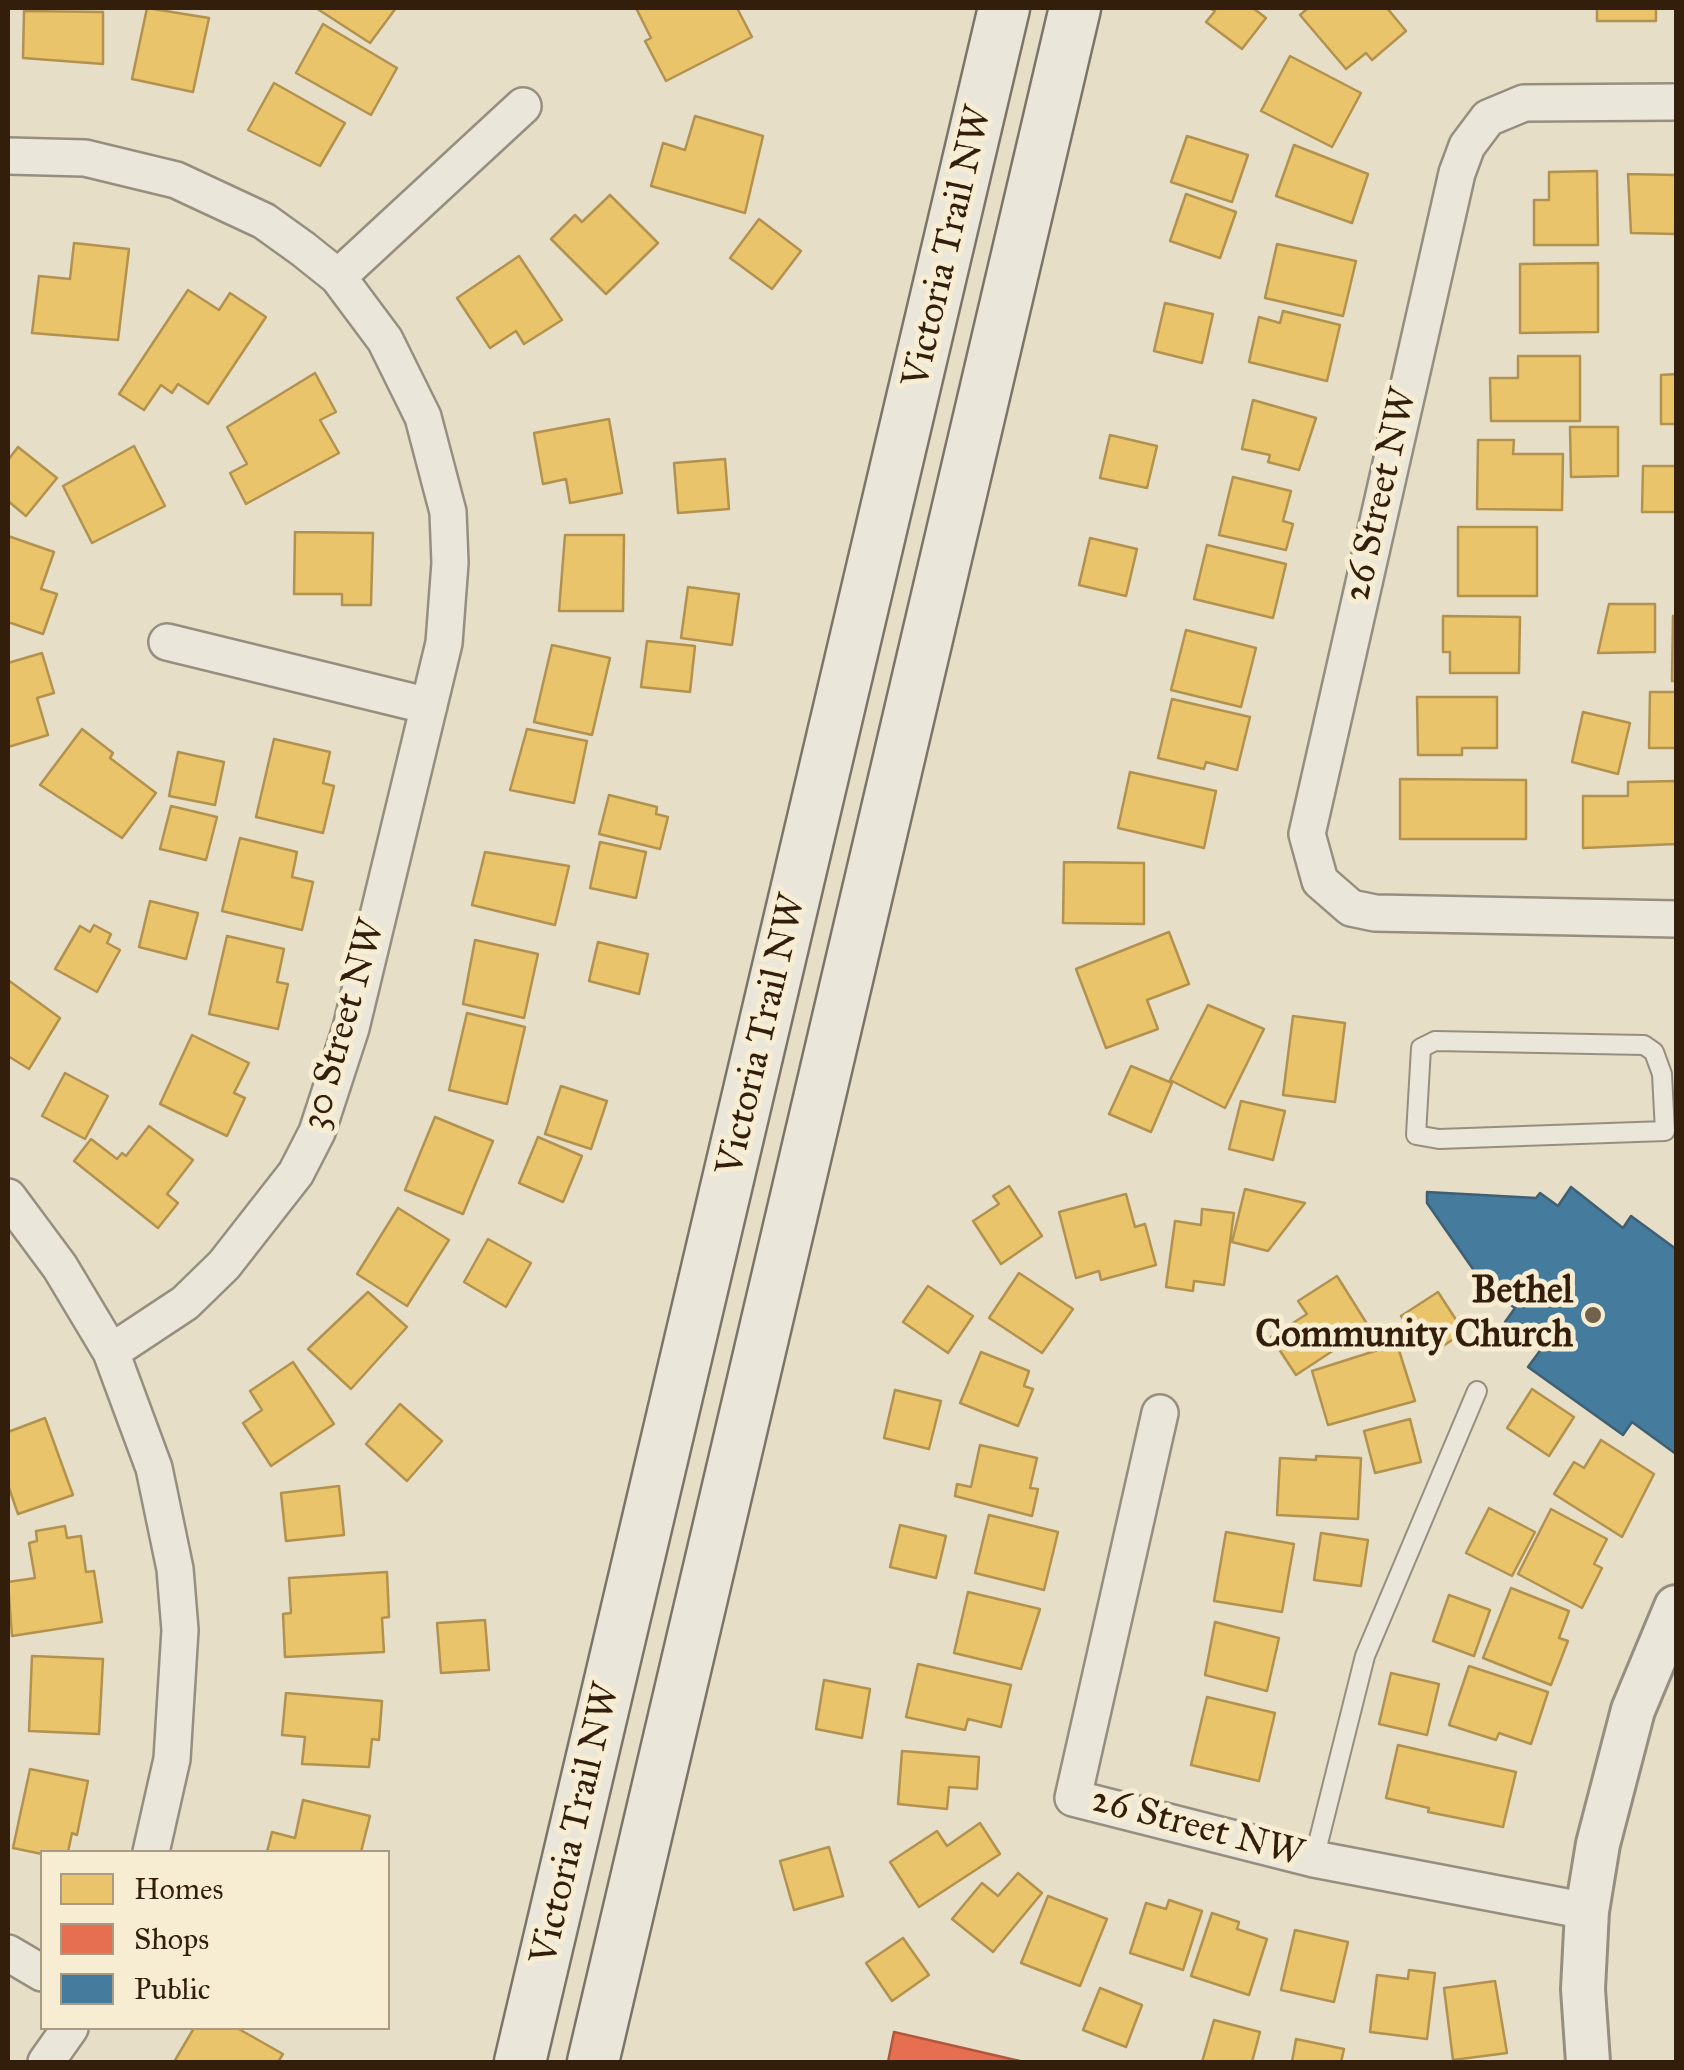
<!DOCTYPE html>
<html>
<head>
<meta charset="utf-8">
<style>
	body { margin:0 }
	#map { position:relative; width:1684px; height:2070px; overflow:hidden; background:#e6dec6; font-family:"IM FELL Great Primer",serif }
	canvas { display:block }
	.frame { position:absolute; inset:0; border:10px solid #331e0c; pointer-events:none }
	.legend { position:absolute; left:40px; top:1850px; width:350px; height:180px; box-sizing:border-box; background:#f7edd2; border:2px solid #a99a83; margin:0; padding:12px 18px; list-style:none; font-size:30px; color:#331e0c }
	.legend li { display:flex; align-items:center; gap:20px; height:50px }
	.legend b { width:50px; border:2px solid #a99a83 }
</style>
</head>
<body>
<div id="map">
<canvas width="1684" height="2070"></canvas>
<div class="frame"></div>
<ul class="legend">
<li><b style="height:28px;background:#e9c46a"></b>Homes</li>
<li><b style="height:28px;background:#e76f51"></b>Shops</li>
<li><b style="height:28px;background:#457b9d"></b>Public</li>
</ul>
</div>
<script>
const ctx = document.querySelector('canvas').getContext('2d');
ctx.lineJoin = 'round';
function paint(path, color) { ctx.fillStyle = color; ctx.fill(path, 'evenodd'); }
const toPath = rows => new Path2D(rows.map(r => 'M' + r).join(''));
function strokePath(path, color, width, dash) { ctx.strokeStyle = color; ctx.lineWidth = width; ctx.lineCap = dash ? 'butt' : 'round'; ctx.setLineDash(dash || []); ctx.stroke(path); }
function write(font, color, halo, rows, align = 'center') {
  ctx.font = font + ' "IM FELL Great Primer",serif'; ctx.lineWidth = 10; ctx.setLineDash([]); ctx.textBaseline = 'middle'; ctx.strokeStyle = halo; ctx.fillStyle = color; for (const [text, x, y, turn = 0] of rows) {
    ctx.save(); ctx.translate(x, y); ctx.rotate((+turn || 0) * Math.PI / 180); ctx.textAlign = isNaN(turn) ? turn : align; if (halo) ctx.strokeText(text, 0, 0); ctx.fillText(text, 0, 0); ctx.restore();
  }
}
const homes = toPath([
	[147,8,209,18,193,92,132,79,147,8],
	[316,8,396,8,370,43,316,8],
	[636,8,737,8,752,37,666,81,645,41,651,38,636,8],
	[1209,8,1253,8,1266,18,1242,49,1206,22,1215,11,1209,8],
	[1308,8,1387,8,1406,31,1372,60,1366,53,1346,69,1300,15,1308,8],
	[1597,8,1656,8,1656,21,1597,21,1597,8],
	[24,11,103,12,103,64,23,58,24,11],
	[323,24,397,68,371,115,296,73,323,24],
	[1290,56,1361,93,1332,147,1261,111,1290,56],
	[274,83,345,123,320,166,248,130,274,83],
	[695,116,763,136,745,213,651,186,663,143,685,150,695,116],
	[1187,136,1248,155,1232,202,1171,182,1187,136],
	[1294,145,1368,174,1352,223,1276,196,1294,145],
	[1597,171,1598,245,1534,245,1534,200,1549,200,1549,172,1597,171],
	[1628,174,1676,175,1675,234,1631,233,1628,174],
	[1186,194,1236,212,1220,258,1170,241,1186,194],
	[610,195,658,243,606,294,551,239,575,215,582,222,610,195],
	[759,219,801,251,772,289,730,258,759,219],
	[74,243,129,249,118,340,32,333,39,276,70,279,74,243],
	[1277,244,1356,261,1343,316,1265,298,1277,244],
	[519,256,562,320,524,344,516,331,490,348,457,298,519,256],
	[1598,263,1598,332,1520,333,1520,264,1598,263],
	[188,290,219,310,230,293,266,317,208,404,178,384,172,393,161,385,144,410,119,394,188,290],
	[1165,303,1213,314,1202,363,1154,351,1165,303],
	[1283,311,1340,325,1327,381,1249,362,1259,317,1280,323,1283,311],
	[1518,356,1580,356,1580,421,1491,421,1490,378,1518,378,1518,356],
	[315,373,336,412,320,420,339,453,246,504,230,473,247,464,227,427,315,373],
	[1676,374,1676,424,1661,424,1661,375,1676,374],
	[1253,400,1316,418,1299,470,1268,462,1270,455,1242,449,1253,400],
	[609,419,622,493,570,503,566,479,543,484,534,433,609,419],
	[1570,427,1618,427,1618,476,1571,477,1570,427],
	[1110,435,1157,446,1147,488,1100,478,1110,435],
	[1478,440,1514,440,1513,454,1563,454,1562,510,1477,509,1478,440],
	[134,446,165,506,92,543,63,486,134,446],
	[18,447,57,478,26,516,8,501,8,460,18,447],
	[725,459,729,509,678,513,674,463,725,459],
	[1643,466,1676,466,1676,512,1642,512,1643,466],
	[1233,477,1291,491,1283,521,1293,524,1286,550,1219,535,1233,477],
	[1458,527,1537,527,1537,596,1458,596,1458,527],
	[295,532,373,533,371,605,342,605,342,594,294,594,295,532],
	[565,535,624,535,623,611,559,611,565,535],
	[8,536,54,552,41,589,57,594,43,634,8,622,8,536],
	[1090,538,1137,549,1126,596,1079,585,1090,538],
	[1207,545,1286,564,1273,618,1194,599,1207,545],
	[688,587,739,594,732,645,681,638,688,587],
	[1609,604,1655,604,1655,652,1598,653,1609,604],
	[1443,616,1520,617,1519,673,1450,673,1450,652,1443,652,1443,616],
	[1673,616,1676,616,1676,681,1672,681,1673,616],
	[1186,630,1256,648,1241,707,1171,690,1186,630],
	[647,641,695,646,690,692,641,687,647,641],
	[552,645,610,658,592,735,534,722,552,645],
	[42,653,54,693,37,698,48,735,8,747,8,663,42,653],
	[1650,692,1676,692,1676,748,1649,748,1650,692],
	[1417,697,1497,697,1497,748,1462,748,1462,755,1418,755,1417,697],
	[1172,699,1250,717,1237,770,1206,762,1204,769,1158,758,1172,699],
	[1583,712,1630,723,1618,774,1572,762,1583,712],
	[82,729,113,753,110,758,156,793,122,838,40,785,82,729],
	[527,729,587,741,574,803,510,790,527,729],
	[274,739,330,752,323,783,334,786,323,833,256,817,274,739],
	[178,752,224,762,215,805,169,796,178,752],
	[1130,772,1216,791,1204,848,1118,828,1130,772],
	[1400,779,1526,780,1526,839,1400,839,1400,779],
	[1676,781,1676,844,1583,848,1583,796,1628,796,1628,782,1676,781],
	[609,795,657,807,656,814,668,817,660,849,599,834,609,795],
	[171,806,217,817,206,860,160,849,171,806],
	[240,838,297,852,292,877,313,882,302,930,222,911,240,838],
	[600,842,646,852,636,898,590,888,600,842],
	[485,852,569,866,555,925,472,905,485,852],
	[1064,862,1144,863,1144,924,1063,923,1064,862],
	[150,901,198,913,186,959,139,947,150,901],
	[94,925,111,934,107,943,120,950,97,992,55,969,80,926,90,932,94,925],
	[1169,932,1189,984,1147,1000,1158,1029,1106,1048,1076,969,1169,932],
	[227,936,284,949,277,982,288,984,278,1029,209,1014,227,936],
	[475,940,538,954,524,1018,463,1004,475,940],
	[598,942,648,954,639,994,589,981,598,942],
	[8,980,60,1018,29,1069,8,1056,8,980],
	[1208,1005,1264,1029,1225,1108,1170,1080,1208,1005],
	[467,1013,525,1027,507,1104,449,1090,467,1013],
	[1293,1016,1345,1023,1335,1102,1283,1095,1293,1016],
	[192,1035,249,1063,234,1093,245,1098,227,1136,160,1104,192,1035],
	[1131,1066,1172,1083,1151,1132,1109,1114,1131,1066],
	[65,1073,108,1096,85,1139,42,1116,65,1073],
	[561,1086,607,1101,591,1149,545,1134,561,1086],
	[1241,1101,1285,1111,1273,1160,1229,1149,1241,1101],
	[435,1117,493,1141,463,1214,405,1190,435,1117],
	[149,1126,193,1160,167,1194,178,1203,158,1228,74,1161,91,1139,117,1159,122,1153,126,1156,149,1126],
	[538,1137,582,1156,563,1202,519,1183,538,1137],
	[1009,1186,1042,1236,1001,1264,973,1221,999,1204,993,1196,1009,1186],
	[1245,1189,1305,1203,1268,1251,1232,1242,1245,1189],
	[1126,1194,1135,1227,1145,1224,1156,1265,1101,1280,1099,1271,1076,1278,1059,1212,1126,1194],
	[398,1208,449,1240,407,1306,357,1274,398,1208],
	[1202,1209,1234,1213,1224,1285,1194,1281,1193,1291,1166,1287,1175,1221,1201,1225,1202,1209],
	[488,1239,531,1263,506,1307,464,1282,488,1239],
	[1019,1273,1073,1309,1042,1353,989,1318,1019,1273],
	[1337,1276,1369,1327,1296,1375,1271,1337,1307,1314,1298,1301,1337,1276],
	[928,1286,973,1316,948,1353,903,1322,928,1286],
	[368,1292,407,1327,351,1389,308,1349,368,1292],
	[1438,1292,1464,1332,1428,1356,1401,1316,1438,1292],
	[1397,1344,1415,1401,1328,1425,1312,1371,1397,1344],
	[981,1352,1029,1371,1024,1386,1033,1389,1018,1426,960,1403,981,1352],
	[293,1362,334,1424,271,1466,243,1423,262,1410,250,1391,293,1362],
	[1532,1389,1574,1417,1549,1456,1507,1428,1532,1389],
	[895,1390,941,1401,929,1449,884,1438,895,1390],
	[400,1404,442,1441,407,1481,366,1444,400,1404],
	[45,1418,73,1495,18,1514,8,1485,8,1432,45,1418],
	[1410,1419,1421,1462,1375,1473,1364,1431,1410,1419],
	[1601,1440,1654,1474,1622,1537,1554,1494,1574,1462,1584,1468,1601,1440],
	[980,1445,1037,1458,1030,1488,1038,1489,1032,1516,955,1496,957,1484,971,1487,980,1445],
	[1316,1456,1361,1458,1358,1519,1277,1515,1280,1458,1316,1460,1316,1456],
	[339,1486,344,1535,286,1541,281,1493,339,1486],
	[1489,1508,1535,1532,1512,1576,1466,1553,1489,1508],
	[1551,1509,1607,1539,1594,1564,1602,1568,1582,1608,1518,1574,1551,1509],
	[989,1515,1058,1532,1044,1590,975,1573,989,1515],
	[900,1525,946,1536,936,1578,890,1567,900,1525],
	[65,1526,67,1538,81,1536,86,1572,94,1571,102,1622,12,1636,8,1582,35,1578,29,1543,37,1541,36,1531,65,1526],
	[1226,1532,1294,1544,1282,1612,1214,1601,1226,1532],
	[1321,1533,1368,1540,1361,1586,1314,1580,1321,1533],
	[387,1572,389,1617,382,1618,384,1652,285,1657,283,1614,291,1613,289,1578,387,1572],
	[1511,1588,1569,1611,1559,1638,1568,1641,1551,1685,1483,1658,1511,1588],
	[968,1592,1040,1609,1021,1669,954,1653,968,1592],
	[1449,1595,1490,1610,1474,1656,1433,1641,1449,1595],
	[485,1620,489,1670,441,1673,437,1623,485,1620],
	[1215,1622,1279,1638,1267,1691,1205,1675,1215,1622],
	[32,1656,103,1659,99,1734,29,1731,32,1656],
	[918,1664,1011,1685,1001,1727,968,1719,965,1730,906,1717,918,1664],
	[1469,1666,1548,1692,1531,1744,1499,1733,1496,1740,1449,1725,1469,1666],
	[1391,1673,1439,1684,1427,1735,1379,1724,1391,1673],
	[824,1680,870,1689,862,1738,816,1729,824,1680],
	[286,1693,382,1701,379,1740,372,1739,369,1767,302,1764,305,1737,282,1735,286,1693],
	[1207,1697,1275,1713,1259,1781,1191,1765,1207,1697],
	[1398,1745,1516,1772,1503,1827,1428,1812,1429,1808,1386,1798,1398,1745],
	[902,1751,979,1757,977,1789,949,1787,947,1809,898,1804,902,1751],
	[30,1769,88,1781,77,1835,72,1833,68,1852,42,1854,13,1848,30,1769],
	[303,1800,370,1816,361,1852,267,1852,272,1832,295,1838,303,1800],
	[980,1823,1000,1854,919,1907,890,1862,937,1831,947,1846,980,1823],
	[829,1847,843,1896,794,1910,780,1861,829,1847],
	[1018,1873,1042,1893,993,1952,952,1919,982,1883,998,1896,1018,1873],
	[1048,1896,1107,1919,1080,1986,1021,1963,1048,1896],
	[1169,1900,1202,1911,1183,1970,1130,1953,1146,1903,1166,1909,1169,1900],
	[1212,1913,1239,1922,1237,1929,1267,1939,1249,1995,1191,1976,1212,1913],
	[1295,1930,1348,1942,1334,2002,1281,1990,1295,1930],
	[903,1938,929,1975,892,2001,866,1963,903,1938],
	[1409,1970,1435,1973,1427,2039,1370,2032,1377,1975,1408,1979,1409,1970],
	[1495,1981,1507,2053,1453,2060,1444,1988,1495,1981],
	[1100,1988,1142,2005,1126,2047,1083,2030,1100,1988],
	[1214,2020,1260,2032,1252,2062,1202,2062,1214,2020],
	[194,2028,237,2028,283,2054,278,2062,174,2062,194,2028],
	[1296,2039,1344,2049,1341,2062,1292,2062,1296,2039]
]);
const shops = toPath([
	[894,2032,1024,2062,888,2062,894,2032]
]);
const public = toPath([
	[1571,1187,1623,1228,1631,1216,1676,1249,1676,1454,1632,1422,1623,1435,1528,1367,1542,1348,1505,1322,1515,1308,1472,1277,1475,1272,1427,1203,1427,1192,1536,1198,1540,1193,1558,1206,1571,1187]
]);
const service = toPath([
	[1435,1041,1644,1045,1654,1052,1662,1074,1665,1131,1439,1139,1416,1135,1421,1048,1435,1041],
	[1314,1859,1365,1656,1477,1391]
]);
const minor = toPath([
	[1676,102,1524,103,1488,118,1467,146,1457,173,1307,834,1320,881,1351,908,1375,913,1676,919],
	[8,156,85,158,176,180,264,221,303,249,338,277,385,340,423,417,448,512,450,563,444,643,351,1028,317,1132,296,1173,224,1265,185,1303,111,1352,154,1468,175,1569,180,1630,172,1759,151,1852],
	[338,277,523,106],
	[167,642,429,706],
	[8,1197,60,1267,111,1352],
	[1160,1413,1073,1798,1314,1859,1587,1911],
	[8,1953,42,1973],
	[46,2062,70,2028]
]);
const tertiary = toPath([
	[1588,2062,1583,1989,1587,1911,1598,1844,1633,1710,1676,1607]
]);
const secondary = toPath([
	[520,2062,1004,8],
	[593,2062,1075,8]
]);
const markers = [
	[1593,1315,10,"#72614d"]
];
const streetNames = [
	["Victoria Trail NW",949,247,-77],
	["26 Street NW",1382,495,-77],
	["30 Street NW",345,1025,-74],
	["Victoria Trail NW",763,1035,-77],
	["Victoria Trail NW",577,1824,-77],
	["26 Street NW",1197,1828,15]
];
const poiNames = [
	["Bethel",1573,1293],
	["Community Church",1573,1337]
];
paint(homes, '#e9c46a');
strokePath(homes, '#b2924e', 2.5);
paint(shops, '#e76f51');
strokePath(shops, '#b1573c', 2.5);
paint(public, '#457b9d');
strokePath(public, '#405f72', 2.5);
strokePath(service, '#968f7f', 22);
strokePath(minor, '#968f7f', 40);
strokePath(tertiary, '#968f7f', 48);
strokePath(secondary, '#7c7567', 55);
strokePath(service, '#eae6da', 18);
strokePath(minor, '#eae6da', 35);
strokePath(tertiary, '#eae6da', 42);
strokePath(secondary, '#eae6da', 50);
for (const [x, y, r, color] of markers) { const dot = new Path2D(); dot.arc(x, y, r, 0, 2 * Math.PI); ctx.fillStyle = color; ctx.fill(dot); strokePath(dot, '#f7edd2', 4); }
write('38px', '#331e0c', '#f7edd2', streetNames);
write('bold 38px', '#331e0c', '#f7edd2', poiNames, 'right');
</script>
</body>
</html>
